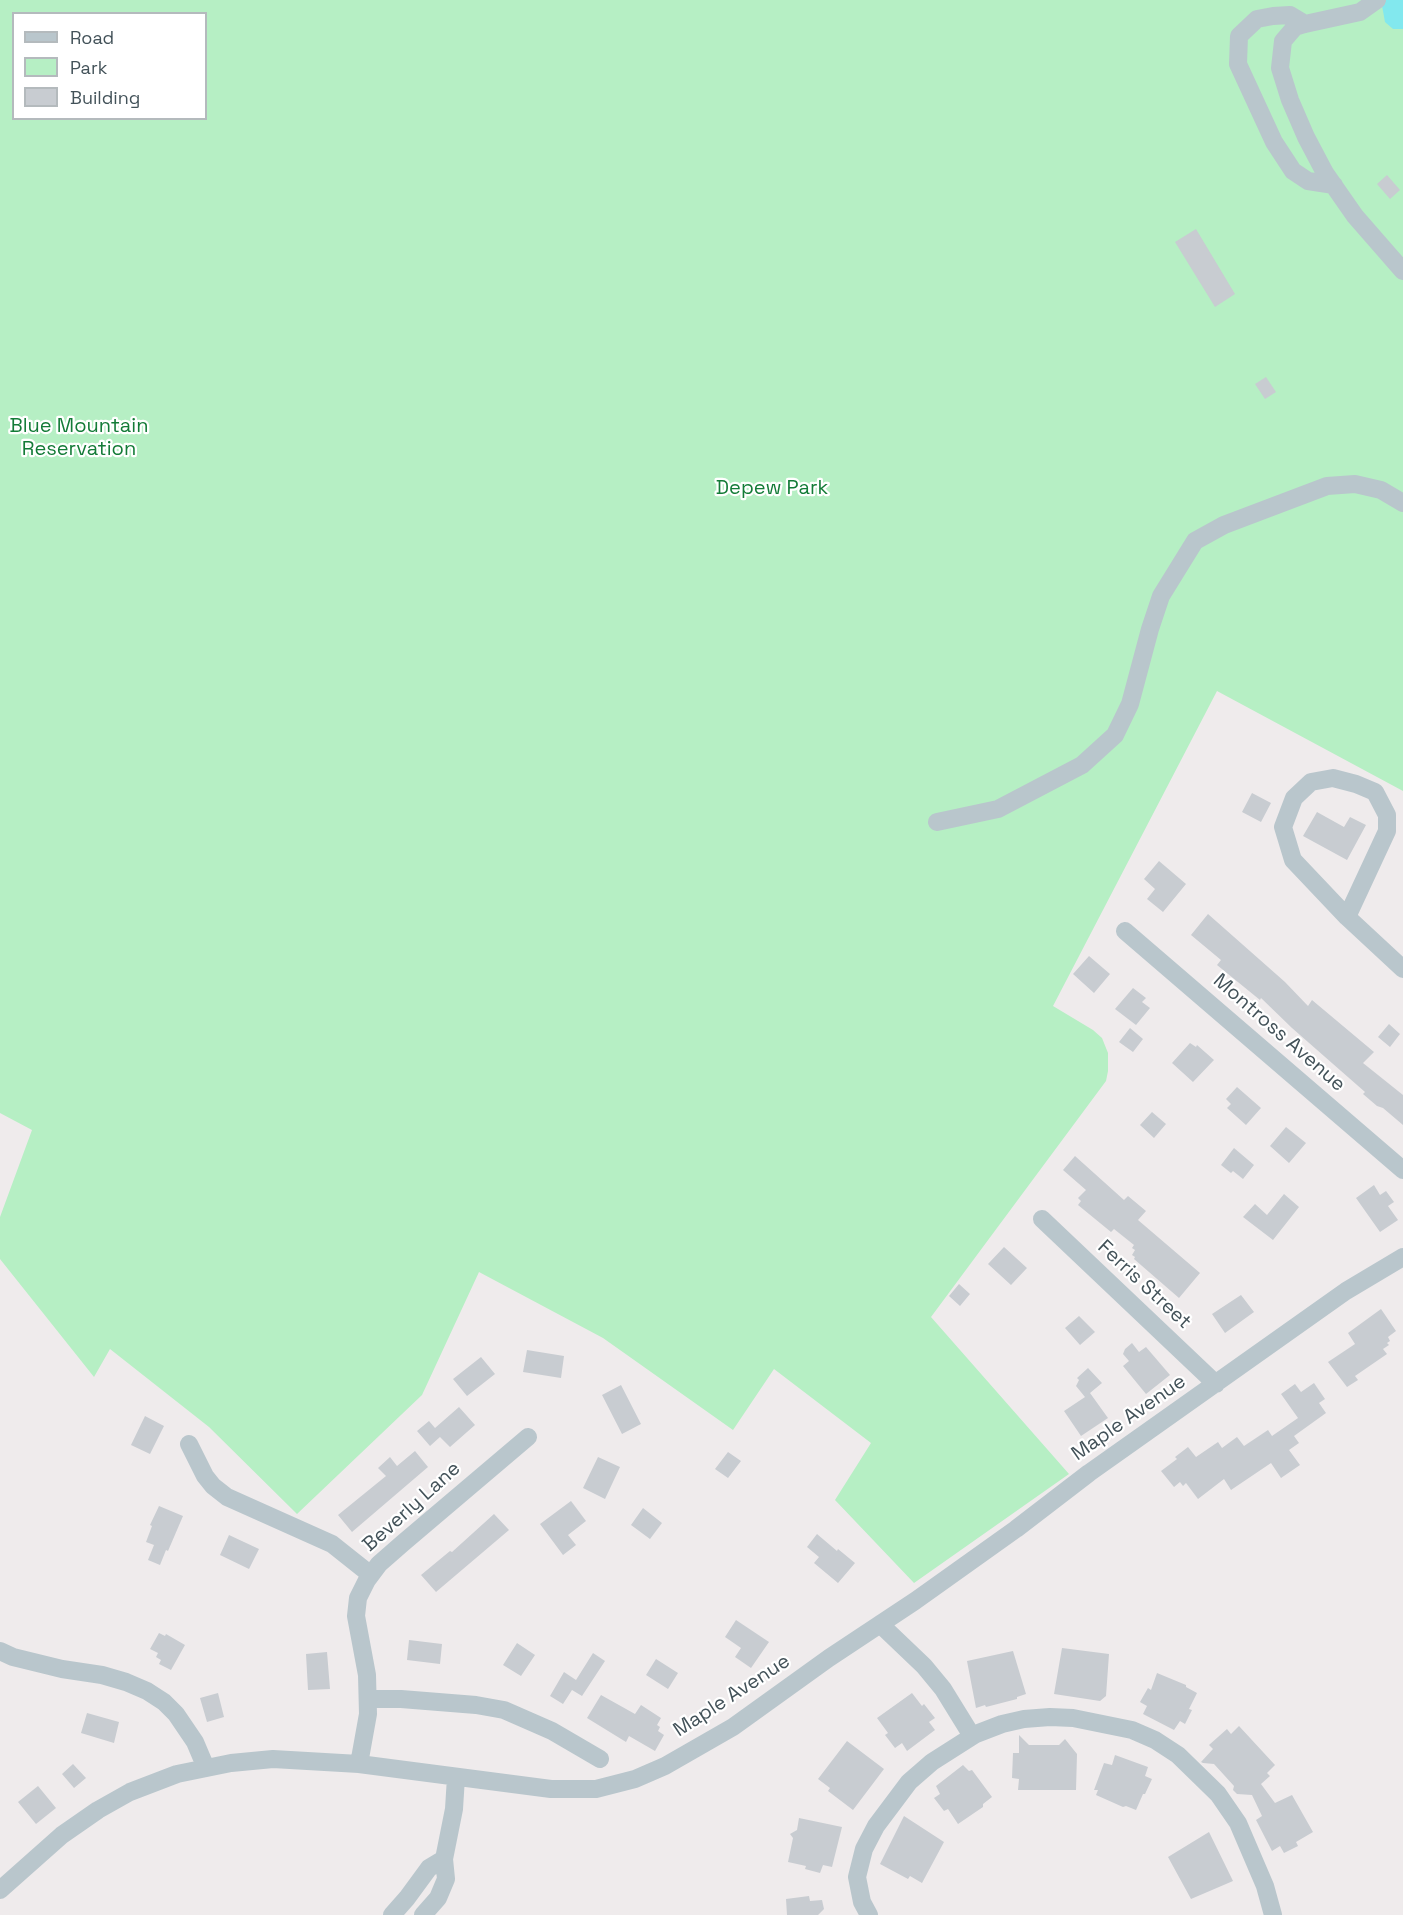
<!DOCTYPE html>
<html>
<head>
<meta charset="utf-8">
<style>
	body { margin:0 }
	#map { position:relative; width:1403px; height:1915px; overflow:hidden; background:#efebec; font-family:"Space Grotesk",sans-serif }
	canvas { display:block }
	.legend { position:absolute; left:12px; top:12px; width:195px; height:108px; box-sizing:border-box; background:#fff; border:2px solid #b4babd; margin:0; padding:8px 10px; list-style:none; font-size:18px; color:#435259 }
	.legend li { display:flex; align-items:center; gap:12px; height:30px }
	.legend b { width:30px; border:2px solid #b4babd }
</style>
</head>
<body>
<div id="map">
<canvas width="1403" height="1915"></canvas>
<ul class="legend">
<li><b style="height:8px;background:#b9c6cc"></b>Road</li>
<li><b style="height:16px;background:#b6efc4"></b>Park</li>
<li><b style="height:16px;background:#c8ccd1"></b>Building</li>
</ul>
</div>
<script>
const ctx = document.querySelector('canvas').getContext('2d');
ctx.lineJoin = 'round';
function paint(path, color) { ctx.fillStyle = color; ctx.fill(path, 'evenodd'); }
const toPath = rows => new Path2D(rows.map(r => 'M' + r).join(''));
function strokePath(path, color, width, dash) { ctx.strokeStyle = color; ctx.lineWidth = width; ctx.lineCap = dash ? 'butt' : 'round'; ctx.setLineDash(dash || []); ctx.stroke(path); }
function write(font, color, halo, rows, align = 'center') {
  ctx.font = font + ' "Space Grotesk",sans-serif'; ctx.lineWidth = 4.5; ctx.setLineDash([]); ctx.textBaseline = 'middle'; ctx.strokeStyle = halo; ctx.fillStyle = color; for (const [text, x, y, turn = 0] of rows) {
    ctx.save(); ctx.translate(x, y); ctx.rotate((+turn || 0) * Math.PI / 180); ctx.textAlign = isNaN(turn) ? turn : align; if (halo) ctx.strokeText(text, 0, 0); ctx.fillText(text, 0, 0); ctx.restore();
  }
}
const green = toPath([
	[0,0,1403,0,1403,791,1217,691,1053,1006,1093,1030,1102,1038,1108,1053,1108,1071,1106,1081,931,1317,1069,1474,914,1583,835,1500,871,1443,774,1369,733,1430,603,1338,479,1272,422,1395,297,1514,209,1427,110,1349,94,1377,0,1259,0,1217,32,1130,0,1113],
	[14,14,206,14,206,118,14,118]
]);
const water = toPath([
	[1381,0,1403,0,1403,29,1393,29,1385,22]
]);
const building = toPath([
	[1387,175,1400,190,1390,199,1377,184],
	[1196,229,1235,294,1215,307,1175,242],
	[1266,377,1276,392,1265,399,1255,384],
	[1252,793,1271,803,1261,822,1242,812],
	[1317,812,1344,827,1350,817,1366,825,1347,860,1303,836],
	[1159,861,1186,884,1163,912,1147,899,1155,889,1144,879],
	[1208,914,1285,982,1308,1006,1312,1000,1374,1052,1363,1063,1403,1095,1403,1125,1383,1108,1377,1106,1363,1094,1365,1092,1292,1028,1261,998,1260,1000,1217,965,1221,960,1191,935],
	[1089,956,1110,974,1094,993,1073,974],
	[1133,988,1146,998,1142,1002,1150,1008,1136,1025,1115,1009],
	[1389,1024,1400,1034,1390,1047,1378,1037],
	[1130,1028,1143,1039,1133,1052,1119,1042],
	[1190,1043,1196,1047,1197,1045,1214,1060,1193,1082,1172,1063],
	[1237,1087,1261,1108,1246,1125,1227,1108,1231,1104,1226,1099],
	[1152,1112,1166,1124,1154,1138,1140,1125],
	[1286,1127,1306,1143,1289,1163,1270,1146],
	[1234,1148,1254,1165,1243,1179,1233,1171,1231,1173,1221,1165],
	[1075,1156,1124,1200,1128,1196,1146,1211,1138,1220,1200,1273,1179,1298,1134,1259,1135,1257,1132,1255,1135,1250,1132,1248,1134,1245,1114,1229,1111,1232,1078,1205,1081,1201,1078,1198,1086,1190,1063,1170],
	[1374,1185,1380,1195,1386,1191,1394,1202,1388,1206,1398,1220,1380,1232,1356,1198],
	[1284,1194,1299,1207,1273,1240,1243,1217,1255,1204,1267,1215],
	[1004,1247,1027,1268,1011,1285,988,1264],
	[959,1284,970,1294,960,1306,949,1296],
	[1241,1295,1254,1312,1225,1333,1212,1314],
	[1381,1309,1396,1331,1388,1337,1390,1341,1387,1343,1389,1345,1383,1349,1387,1354,1355,1376,1358,1380,1347,1387,1328,1362,1355,1344,1348,1333],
	[1079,1316,1095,1332,1080,1345,1065,1328],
	[1132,1343,1139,1352,1146,1347,1170,1375,1146,1394,1123,1366,1129,1361,1123,1354,1125,1349],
	[527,1350,564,1356,561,1378,523,1372],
	[481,1357,495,1374,467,1396,453,1379],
	[1088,1368,1102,1383,1090,1393,1108,1418,1081,1436,1064,1411,1085,1397,1076,1386,1079,1380,1077,1378],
	[1314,1383,1325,1399,1319,1403,1326,1413,1294,1436,1299,1443,1289,1450,1300,1465,1281,1478,1271,1463,1231,1490,1224,1479,1198,1499,1186,1483,1183,1486,1180,1482,1174,1487,1161,1471,1177,1459,1175,1457,1188,1447,1196,1457,1218,1442,1222,1448,1237,1437,1244,1446,1268,1430,1272,1436,1298,1418,1281,1394,1295,1384,1301,1392],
	[621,1385,641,1424,622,1434,602,1395],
	[459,1407,475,1425,450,1447,440,1437,430,1446,417,1431,429,1421,435,1428],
	[145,1416,164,1426,150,1454,131,1445],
	[415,1451,428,1467,352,1532,338,1515,386,1476,378,1468,390,1457,397,1466],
	[728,1452,741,1461,728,1478,715,1469],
	[598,1457,620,1467,605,1499,583,1488],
	[571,1501,586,1521,568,1535,576,1545,563,1555,540,1524],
	[159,1506,183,1516,168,1551,166,1550,160,1565,148,1560,154,1545,146,1542,152,1526,150,1525],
	[643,1508,662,1523,650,1539,631,1525],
	[494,1514,509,1530,436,1592,421,1575,450,1551,452,1552],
	[817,1534,837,1551,838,1549,855,1563,838,1583,814,1563,819,1557,807,1547],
	[229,1535,259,1549,249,1569,220,1555],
	[736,1620,769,1642,751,1668,735,1657,741,1648,725,1637],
	[159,1633,165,1636,166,1634,185,1645,171,1670,159,1664,161,1660,156,1657,158,1653,150,1649],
	[409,1640,442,1644,440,1664,407,1660],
	[517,1643,535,1655,521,1676,503,1665],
	[1062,1648,1109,1654,1106,1696,1100,1701,1054,1694],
	[1013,1651,1026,1694,1017,1697,1017,1699,986,1707,985,1705,976,1708,967,1661],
	[327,1652,330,1689,308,1690,306,1654],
	[593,1653,605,1661,582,1696,572,1690,563,1704,550,1696,564,1672,576,1680],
	[656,1659,678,1673,668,1689,646,1675],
	[1157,1673,1186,1685,1186,1687,1197,1693,1189,1709,1192,1710,1185,1724,1180,1721,1174,1730,1143,1714,1147,1706,1140,1702,1148,1688,1151,1690],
	[218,1693,224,1717,207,1722,200,1698],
	[912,1693,922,1706,924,1704,935,1718,929,1722,935,1730,907,1751,902,1743,895,1748,885,1735,888,1733,877,1718],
	[601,1695,635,1714,641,1705,661,1718,657,1725,660,1727,658,1731,664,1735,655,1751,629,1736,626,1742,587,1718],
	[87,1713,119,1722,114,1743,81,1733],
	[1239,1726,1275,1765,1267,1773,1270,1776,1261,1784,1275,1803,1292,1795,1313,1832,1296,1842,1298,1846,1284,1853,1280,1846,1272,1851,1256,1820,1262,1816,1252,1795,1237,1794,1233,1790,1234,1786,1214,1764,1203,1763,1201,1762,1213,1749,1209,1745,1227,1729,1231,1734],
	[1019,1735,1029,1745,1059,1745,1065,1739,1077,1754,1076,1790,1018,1790,1019,1779,1012,1778,1013,1753,1019,1753],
	[847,1741,884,1769,853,1810,828,1791,830,1788,818,1779],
	[1115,1755,1148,1767,1145,1776,1152,1779,1145,1794,1143,1794,1136,1810,1126,1806,1123,1807,1096,1795,1098,1790,1094,1790,1104,1763,1112,1765],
	[73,1764,86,1778,74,1788,62,1774],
	[963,1765,969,1771,972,1770,992,1797,983,1804,983,1807,958,1824,948,1809,944,1811,934,1798,940,1794,936,1786],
	[38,1786,56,1808,36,1824,18,1802],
	[904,1816,944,1842,922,1883,910,1876,908,1879,880,1864],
	[799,1818,842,1827,832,1867,823,1865,820,1873,805,1869,806,1866,788,1862,793,1838,790,1834,797,1830],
	[1209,1832,1233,1881,1191,1899,1168,1857],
	[809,1896,810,1901,822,1900,824,1909,818,1915,787,1915,786,1899]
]);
const minor = toPath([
	[1377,0,1360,12,1305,24,1295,27,1283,41,1280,68,1290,100,1306,137,1325,173,1355,216,1403,271],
	[1305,24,1290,15,1273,16,1257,19,1239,36,1238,64,1274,142,1293,171,1308,181,1334,185],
	[937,822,998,809,1082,765,1115,735,1130,704,1150,629,1161,596,1195,541,1224,525,1327,486,1355,484,1381,490,1403,503],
	[1347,917,1387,831,1387,815,1375,792,1356,784,1333,778,1311,782,1294,798,1283,827,1293,860,1347,917,1403,969],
	[1125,931,1403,1170],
	[1042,1219,1216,1384],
	[189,1444,205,1476,213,1486,227,1497,332,1544,371,1575],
	[880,1624,924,1666,943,1689,972,1736],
	[0,1651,13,1657,62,1669,102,1675,126,1682,147,1691,164,1702,176,1714,195,1742,206,1768],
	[368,1699,401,1699,476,1705,504,1710,552,1731,600,1759],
	[359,1764,368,1714,367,1675,356,1616,358,1598,367,1580,379,1564,403,1543,528,1437],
	[0,1890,62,1835,98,1810,130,1792,177,1774,231,1763,273,1759,359,1764,551,1789,596,1789,635,1779,665,1766,733,1727,829,1658,915,1601,1016,1529,1089,1473,1346,1291,1403,1257],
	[392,1915,407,1898,429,1868,444,1859],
	[423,1915,438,1898,446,1879,444,1859,454,1809,456,1777],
	[869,1915,862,1902,857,1877,864,1849,876,1826,909,1782,932,1762,976,1734,1002,1724,1024,1719,1050,1717,1073,1718,1132,1730,1155,1740,1178,1755,1218,1794,1238,1823,1265,1886,1273,1915]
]);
const parkNames = [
	["Blue Mountain",79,427],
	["Reservation",79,450],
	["Depew Park",772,489]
];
const streetNames = [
	["Montross Avenue",1279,1033,41],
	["Ferris Street",1144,1285,43],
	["Maple Avenue",1129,1418,-35],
	["Beverly Lane",412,1507,-42],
	["Maple Avenue",732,1696,-33]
];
paint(green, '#b6efc4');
paint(water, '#82e8ee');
paint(building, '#c8ccd1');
strokePath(minor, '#b9c6cc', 18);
write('20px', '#137b37', '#fff', parkNames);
write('20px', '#435259', '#fff', streetNames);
</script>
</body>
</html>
